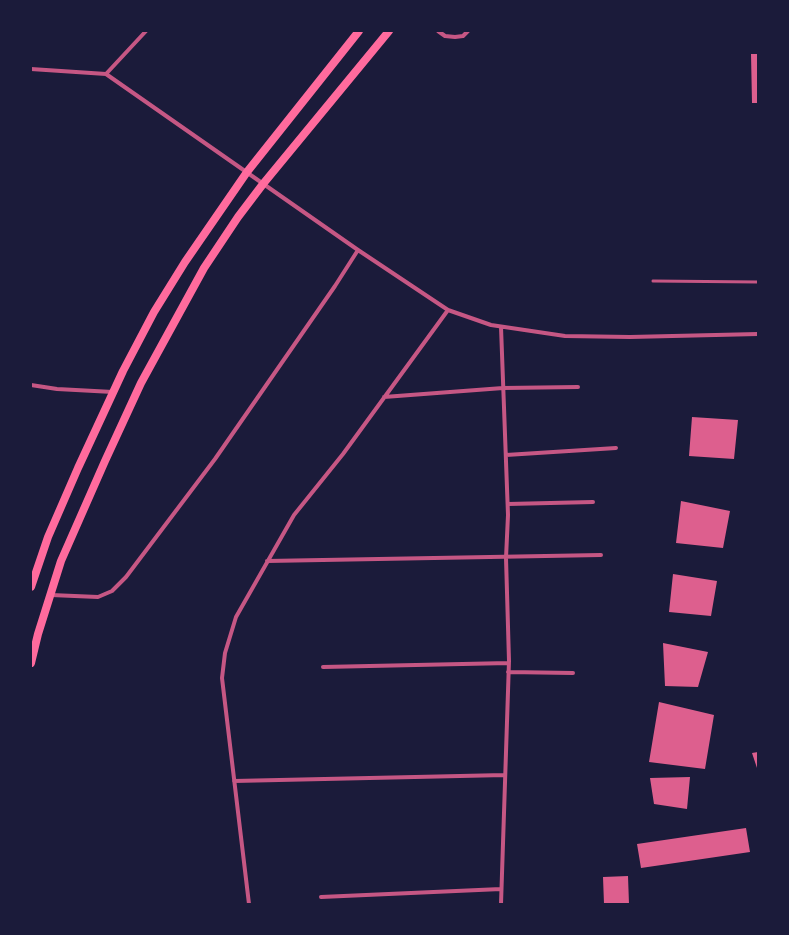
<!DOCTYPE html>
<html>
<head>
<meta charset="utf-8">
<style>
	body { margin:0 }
	#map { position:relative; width:789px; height:935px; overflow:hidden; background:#1b1b3a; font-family:Raleway,sans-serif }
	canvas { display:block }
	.frame { position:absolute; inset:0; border:32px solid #1b1b3a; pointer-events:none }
</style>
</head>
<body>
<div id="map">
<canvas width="789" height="935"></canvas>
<div class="frame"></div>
</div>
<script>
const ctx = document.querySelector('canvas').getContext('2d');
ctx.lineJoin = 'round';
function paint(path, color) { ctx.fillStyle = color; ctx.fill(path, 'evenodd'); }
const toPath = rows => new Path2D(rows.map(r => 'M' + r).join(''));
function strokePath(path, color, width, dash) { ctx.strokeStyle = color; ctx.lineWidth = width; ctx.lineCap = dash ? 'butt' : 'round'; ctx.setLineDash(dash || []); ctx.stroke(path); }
const building = toPath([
	[751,54,758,54,758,103,752,103],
	[692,417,738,420,734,459,689,456],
	[681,501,730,511,723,548,676,543],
	[673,574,717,581,711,616,669,612],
	[663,643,708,652,698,687,665,686],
	[659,702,714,715,705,769,649,762],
	[758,752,758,771,752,753],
	[690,777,687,809,654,804,650,778],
	[746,828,750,852,641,868,637,844],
	[628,876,629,904,604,904,603,877]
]);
const service = toPath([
	[653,281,758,282]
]);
const minor = toPath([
	[438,31,445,36,455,37,463,36,468,31],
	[31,69,106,74,358,250,448,310,491,325,565,336,630,337,758,334],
	[106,74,146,31],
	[31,385,57,389,113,392],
	[384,397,503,388,578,387],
	[506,455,616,448],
	[508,504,593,502],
	[267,561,601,555],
	[51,595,98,597,112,591,126,577,215,459,335,286,358,250],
	[323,667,509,663],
	[508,672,573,673],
	[234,781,505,775],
	[321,897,501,889],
	[249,904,222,678,225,653,236,617,294,515,343,454,448,310],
	[501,904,509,661,506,558,508,515,501,327]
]);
const secondary = toPath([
	[31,587,48,537,78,468,123,371,154,312,185,262,247,172,359,31],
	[31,663,38,634,61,561,105,461,141,383,204,268,238,217,263,184,389,31]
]);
paint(building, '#dd5f8e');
strokePath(service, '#c65784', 3);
strokePath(minor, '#c65784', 4);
strokePath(secondary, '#ff6b9d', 8);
</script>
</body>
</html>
